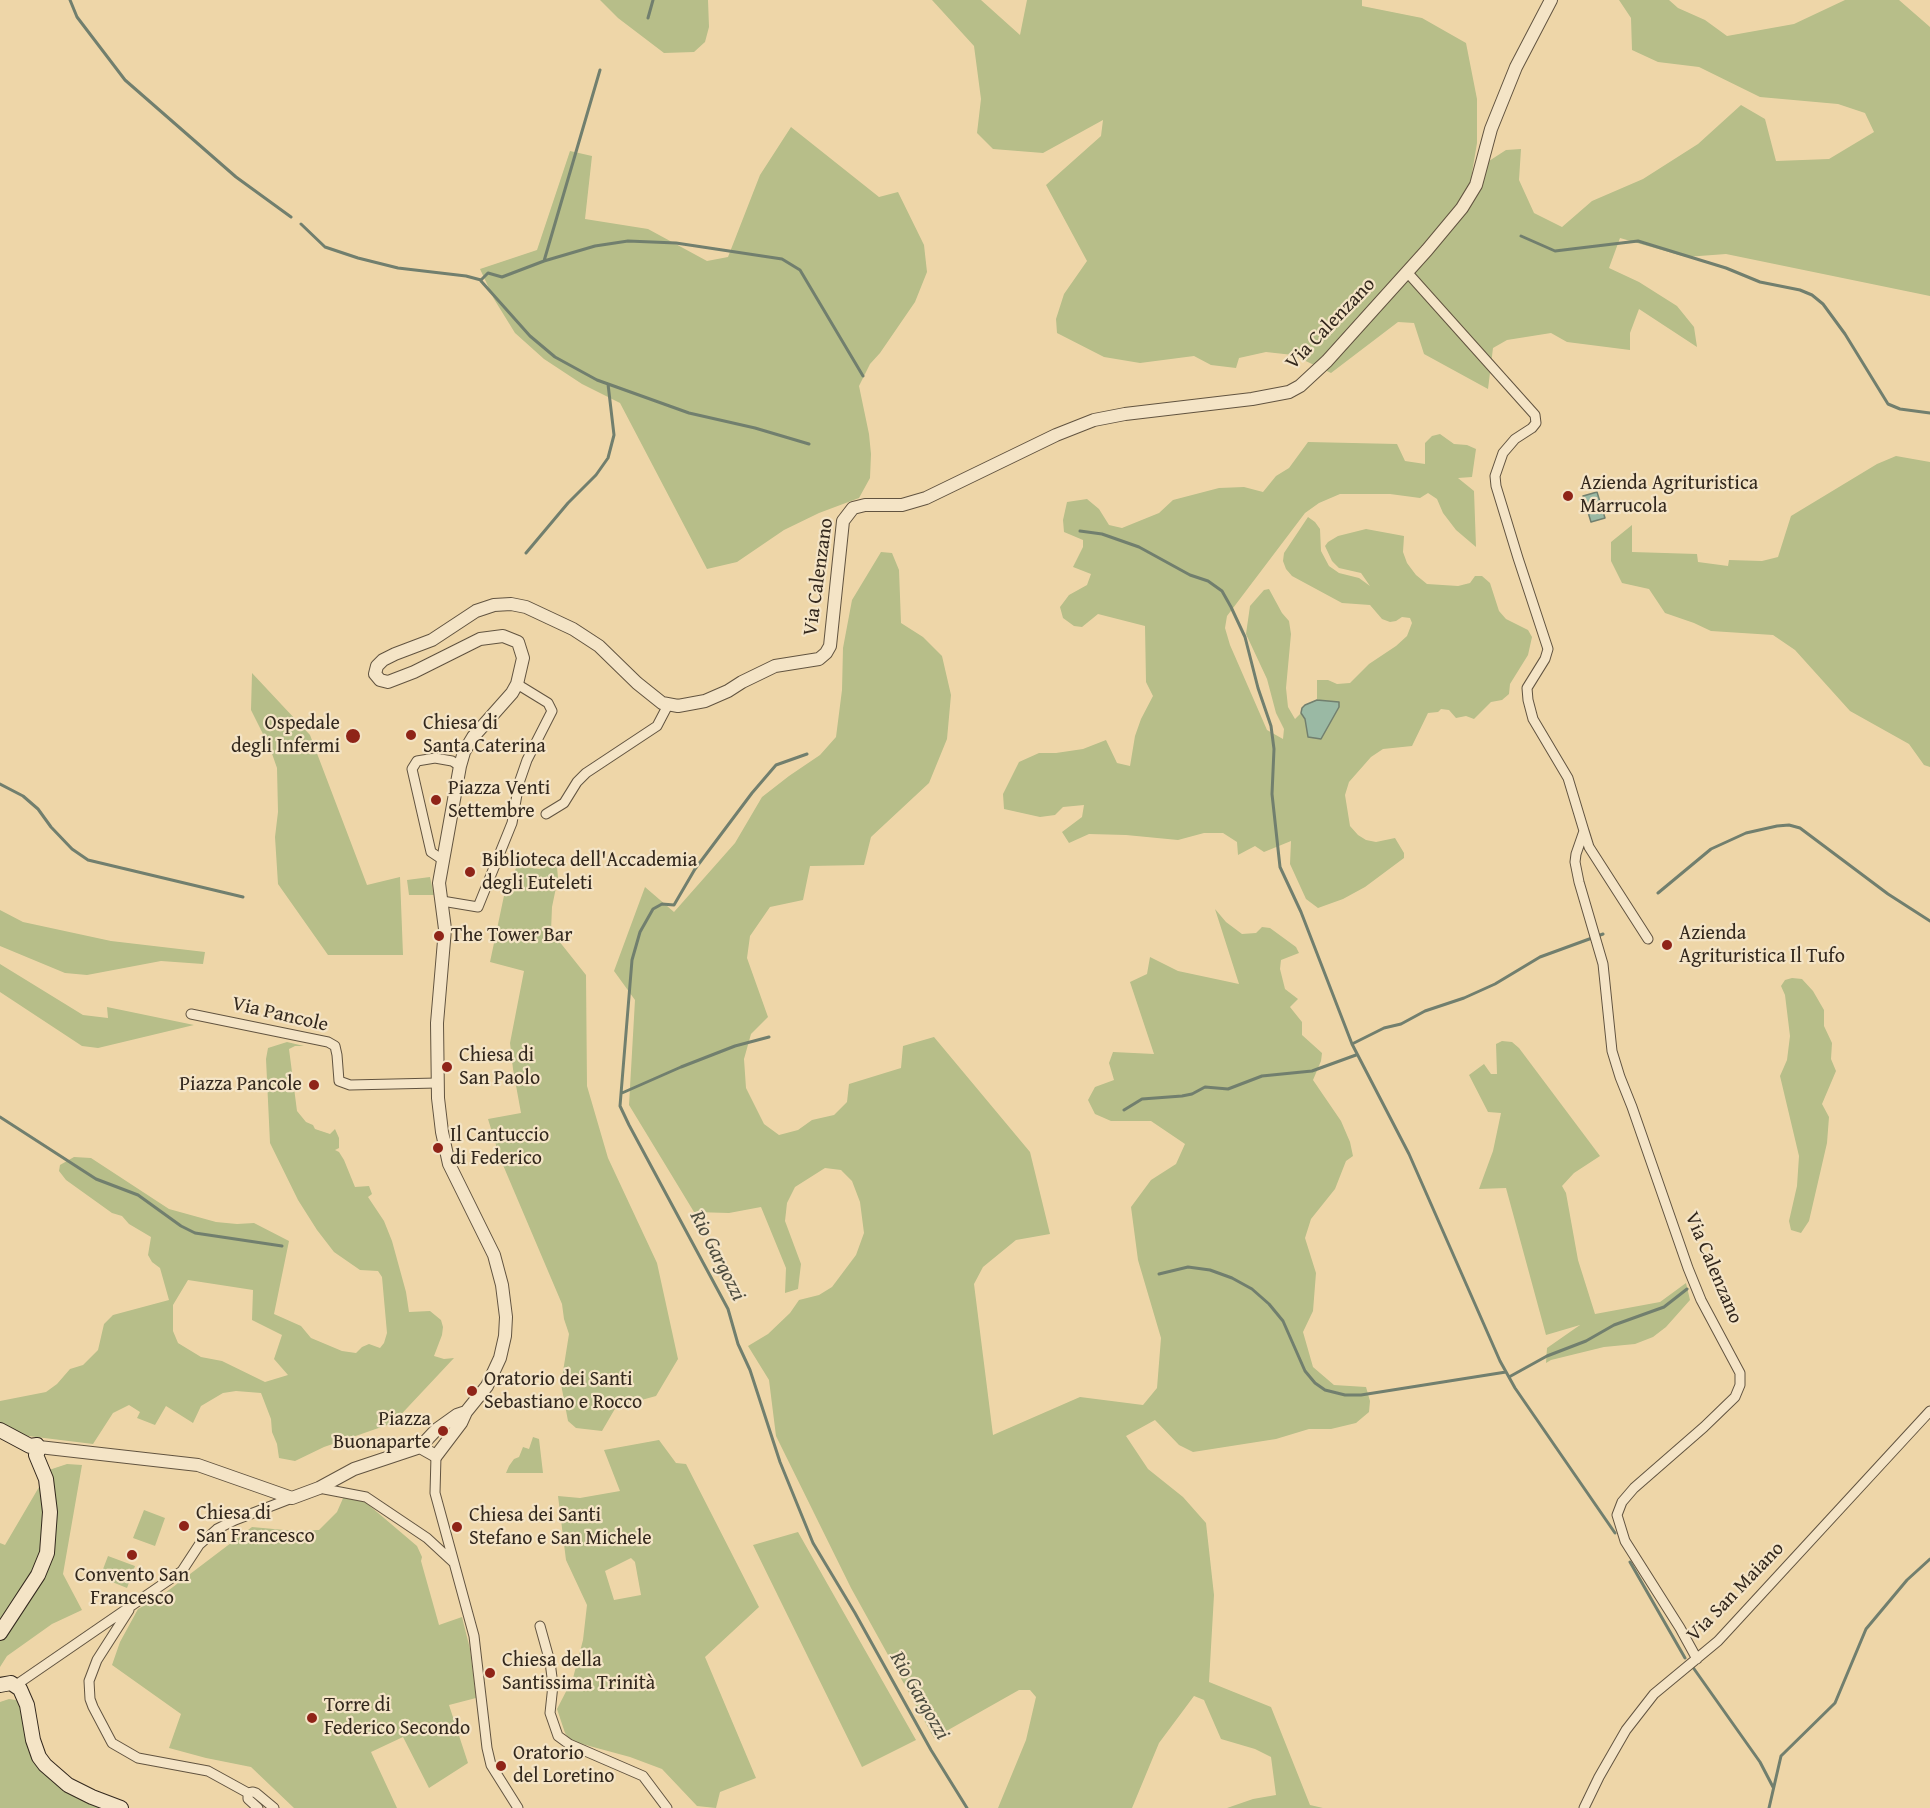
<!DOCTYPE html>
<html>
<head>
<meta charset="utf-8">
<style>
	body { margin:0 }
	canvas { display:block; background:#eed6a8 }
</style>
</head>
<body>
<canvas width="1930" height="1808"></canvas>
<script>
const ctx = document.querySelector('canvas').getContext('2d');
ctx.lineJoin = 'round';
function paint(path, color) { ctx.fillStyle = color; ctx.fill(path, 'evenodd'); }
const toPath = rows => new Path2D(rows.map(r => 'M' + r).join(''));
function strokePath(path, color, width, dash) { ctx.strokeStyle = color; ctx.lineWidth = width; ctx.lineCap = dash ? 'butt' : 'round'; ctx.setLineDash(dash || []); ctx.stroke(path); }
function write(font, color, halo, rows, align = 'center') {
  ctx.font = font + ' "Gentium Book Plus",serif'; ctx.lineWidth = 4.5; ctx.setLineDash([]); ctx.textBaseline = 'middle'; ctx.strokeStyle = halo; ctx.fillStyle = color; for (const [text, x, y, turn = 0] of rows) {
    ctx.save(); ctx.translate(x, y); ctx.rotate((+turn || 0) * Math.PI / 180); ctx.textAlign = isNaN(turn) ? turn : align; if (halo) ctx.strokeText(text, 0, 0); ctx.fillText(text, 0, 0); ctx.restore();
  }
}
const green = toPath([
	[600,0,708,0,709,27,705,42,694,52,664,53,618,18],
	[932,0,981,0,1020,35,1027,0,1362,0,1362,6,1422,18,1466,43,1477,99,1477,143,1471,179,1489,161,1506,150,1521,149,1519,180,1534,213,1562,227,1592,201,1643,179,1698,144,1741,105,1765,119,1776,161,1829,159,1874,132,1865,113,1838,104,1760,97,1699,67,1658,62,1632,50,1631,18,1619,0,1669,0,1678,8,1705,20,1727,36,1794,24,1845,0,1899,0,1930,27,1930,296,1726,254,1686,257,1620,238,1609,268,1639,282,1677,306,1694,327,1697,347,1639,309,1630,333,1630,350,1567,342,1551,333,1507,340,1493,348,1488,389,1424,354,1414,323,1398,322,1331,373,1293,355,1266,352,1239,358,1236,368,1211,365,1194,356,1140,363,1104,357,1057,333,1056,319,1064,294,1087,261,1046,185,1101,136,1103,120,1043,153,993,149,977,133,981,99,974,46],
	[791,127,879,197,898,192,924,245,927,272,915,302,880,353,870,364,859,386,869,434,871,454,870,478,859,498,819,513,784,530,737,562,707,569,620,403,582,384,544,359,515,333,494,299,480,269,537,250,570,151,592,156,585,219,648,229,707,261,728,257,760,175],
	[1440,434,1454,444,1467,445,1476,449,1472,477,1458,478,1474,491,1476,547,1456,530,1443,513,1437,499,1428,493,1420,498,1390,494,1340,494,1319,503,1305,513,1227,616,1225,628,1230,645,1267,730,1283,739,1284,729,1276,713,1267,679,1246,634,1250,606,1264,590,1269,589,1282,613,1289,621,1291,634,1286,688,1288,707,1295,719,1301,713,1305,718,1308,737,1321,739,1339,707,1339,702,1317,700,1317,680,1328,680,1337,684,1350,683,1369,664,1396,646,1407,636,1412,623,1410,618,1402,617,1396,621,1390,622,1382,619,1370,605,1342,603,1292,576,1286,569,1283,561,1284,553,1308,517,1315,522,1320,529,1321,551,1329,566,1339,573,1359,578,1370,586,1361,573,1339,568,1332,561,1325,546,1328,542,1338,536,1366,529,1404,536,1403,552,1407,563,1416,575,1427,584,1458,586,1470,583,1475,576,1482,576,1490,583,1499,611,1506,619,1528,630,1532,637,1528,655,1510,684,1509,694,1502,700,1491,702,1474,719,1466,716,1456,718,1449,710,1441,709,1438,712,1428,713,1412,746,1383,749,1371,757,1349,782,1345,795,1350,826,1358,835,1366,840,1376,842,1395,838,1404,853,1404,858,1365,887,1343,899,1318,908,1306,899,1290,864,1291,841,1264,852,1255,846,1238,855,1237,842,1223,833,1204,833,1178,840,1126,835,1089,834,1069,843,1062,832,1082,817,1084,805,1063,807,1055,815,1040,817,1004,809,1003,794,1019,762,1039,753,1056,753,1083,749,1106,740,1117,763,1130,766,1135,736,1141,719,1153,696,1146,682,1145,626,1098,614,1082,627,1074,626,1063,618,1060,607,1069,595,1087,585,1091,574,1073,567,1083,547,1083,540,1064,532,1063,520,1067,502,1087,499,1099,509,1109,525,1122,528,1159,513,1173,500,1219,488,1244,487,1263,492,1276,476,1289,468,1308,442,1397,444,1405,461,1425,464,1425,443,1432,436],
	[1896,456,1930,462,1930,767,1924,765,1909,744,1850,711,1795,650,1773,635,1711,631,1694,623,1665,613,1649,589,1622,583,1611,561,1611,542,1632,525,1632,552,1697,554,1698,562,1728,566,1729,560,1762,561,1778,557,1791,516,1877,464],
	[881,552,892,553,899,570,901,623,923,637,942,656,951,695,947,739,929,783,871,837,864,865,810,866,803,900,770,907,750,936,747,958,768,1017,751,1034,744,1059,746,1088,764,1124,779,1135,798,1130,812,1120,834,1115,847,1102,849,1084,901,1068,903,1046,934,1037,1030,1152,1050,1234,1016,1240,983,1267,974,1284,993,1435,1080,1397,1143,1405,1157,1388,1161,1338,1138,1260,1131,1207,1151,1180,1176,1164,1185,1144,1151,1121,1111,1121,1095,1114,1088,1100,1095,1087,1114,1080,1109,1063,1113,1052,1154,1054,1130,982,1147,974,1150,957,1178,971,1239,984,1215,909,1226,922,1242,934,1256,933,1262,927,1270,928,1296,947,1299,953,1281,960,1280,969,1285,989,1298,999,1290,1007,1302,1022,1302,1035,1322,1053,1321,1061,1313,1080,1341,1121,1350,1142,1353,1156,1346,1161,1335,1189,1311,1219,1305,1238,1316,1273,1313,1311,1303,1332,1313,1367,1334,1385,1366,1387,1370,1401,1369,1412,1356,1423,1331,1429,1309,1429,1276,1439,1193,1452,1179,1445,1155,1420,1126,1436,1148,1469,1183,1497,1206,1523,1214,1595,1209,1682,1271,1707,1310,1805,1323,1808,1227,1808,1253,1799,1276,1795,1271,1757,1255,1749,1221,1739,1204,1700,1194,1696,1159,1743,1132,1808,998,1808,1026,1740,1036,1697,1030,1690,1019,1690,934,1738,851,1588,776,1436,769,1380,748,1346,768,1334,790,1313,799,1300,819,1295,832,1287,856,1255,864,1233,860,1202,852,1181,841,1170,825,1168,795,1187,787,1203,785,1221,801,1264,798,1289,785,1293,786,1268,761,1207,729,1213,694,1212,629,1105,635,1000,614,971,645,887,674,912,735,843,762,797,789,776,820,755,836,737,842,690,843,648,852,600],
	[252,673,310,735,367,885,400,877,403,955,328,955,278,884,275,837,278,812,277,768,270,748,251,710],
	[556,856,558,878,552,907,551,931,586,975,587,1086,608,1158,657,1263,678,1359,656,1396,616,1407,602,1431,576,1428,568,1421,561,1384,569,1334,564,1319,562,1304,500,1158,488,1119,521,1113,513,1069,510,1043,524,971,490,962,505,891,517,866,540,869],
	[430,877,434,895,409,895,407,880],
	[0,910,23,922,111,941,205,952,203,964,161,961,87,975,65,973,0,946],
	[0,964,83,1015,108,1018,107,1007,194,1025,98,1048,82,1046,0,992],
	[1792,978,1802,979,1813,991,1824,1010,1824,1026,1832,1043,1831,1059,1836,1071,1822,1104,1829,1117,1827,1143,1809,1221,1801,1233,1791,1230,1789,1221,1797,1186,1799,1156,1780,1076,1787,1060,1790,1036,1785,995,1781,986,1785,980],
	[1502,1041,1512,1042,1519,1048,1600,1156,1574,1173,1562,1186,1566,1193,1578,1260,1595,1314,1660,1302,1686,1283,1690,1300,1666,1327,1653,1337,1635,1344,1604,1347,1551,1360,1546,1363,1547,1348,1580,1325,1546,1335,1506,1188,1479,1189,1493,1151,1501,1113,1488,1112,1469,1075,1484,1064,1491,1074,1497,1074,1496,1044],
	[287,1042,304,1046,295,1046,289,1049,297,1111,306,1122,313,1125,315,1129,330,1134,335,1129,339,1138,339,1148,335,1150,339,1152,344,1160,355,1187,369,1186,372,1194,368,1197,384,1221,392,1241,406,1292,409,1312,430,1311,441,1320,443,1327,442,1335,434,1356,444,1359,454,1358,393,1423,324,1447,295,1461,279,1458,277,1444,272,1432,271,1419,261,1393,236,1391,223,1393,201,1406,193,1423,166,1406,155,1425,137,1418,140,1412,129,1405,113,1413,93,1444,28,1436,3,1426,0,1423,0,1401,46,1392,57,1384,70,1369,83,1365,98,1350,104,1324,113,1315,169,1300,160,1268,152,1262,148,1255,151,1237,129,1224,122,1216,112,1213,66,1180,59,1171,60,1165,74,1157,91,1158,169,1209,216,1222,237,1224,254,1223,289,1241,274,1314,301,1326,311,1338,342,1351,356,1353,362,1347,369,1344,380,1348,384,1343,387,1333,382,1277,378,1271,360,1270,334,1252,317,1230,298,1200,270,1143,266,1059,268,1048],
	[188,1280,253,1290,252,1320,282,1335,274,1359,288,1375,265,1382,222,1361,201,1357,178,1343,173,1331,173,1305],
	[533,1437,539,1439,543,1473,506,1473,509,1466,514,1459,519,1457,523,1447,529,1449],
	[659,1440,676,1463,686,1464,759,1607,705,1657,756,1778,720,1792,716,1808,697,1806,662,1769,630,1757,571,1741,565,1733,557,1709,573,1678,583,1640,587,1605,566,1560,558,1496,580,1498,620,1491,604,1450],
	[631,1558,635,1562,641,1595,614,1600,605,1571],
	[67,1464,82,1465,63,1574,82,1610,52,1624,7,1656,0,1667,0,1543,5,1545,49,1470],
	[344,1496,364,1501,417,1546,422,1557,421,1561,439,1625,462,1617,470,1649,476,1698,449,1705,468,1763,429,1788,403,1737,371,1752,397,1808,294,1808,251,1767,206,1758,169,1748,181,1714,112,1665,120,1642,138,1609,165,1593,252,1527,295,1531,319,1530,337,1512],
	[144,1510,165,1518,155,1546,133,1538],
	[798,1532,916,1740,862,1767,753,1545],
	[108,1556,135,1566,127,1588,100,1577],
	[9,1699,16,1700,22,1706,60,1786,77,1798,101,1808,0,1808,0,1702]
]);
const water = toPath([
	[1597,492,1605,518,1591,522,1583,496,1597,492],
	[1317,700,1339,702,1339,707,1321,739,1308,737,1305,719,1301,713,1302,708,1305,705,1317,700]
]);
const stream = toPath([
	[70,0,77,17,125,80,236,177,291,217],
	[648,18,653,0],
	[301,224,325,247,358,258,398,268,466,276,481,280,488,273,502,277,544,261,595,246,628,241,676,243,782,259,800,270,863,376],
	[1521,236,1555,251,1638,241,1726,268,1760,282,1800,290,1812,295,1823,304,1845,334,1888,404,1900,409,1930,413],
	[544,261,600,70],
	[481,281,530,336,555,357,597,380,689,413,755,428,809,444],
	[1080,531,1102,534,1139,547,1190,575,1208,581,1222,591,1231,607,1245,637,1258,688,1271,726,1274,749,1272,794,1280,867,1301,912,1352,1044,1409,1154,1500,1361,1515,1388,1615,1533],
	[526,553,568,503,596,475,608,458,614,435,608,384],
	[807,754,776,765,752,793,695,869,674,905,662,904,653,909,640,932,632,960,620,1106,629,1125,728,1309,738,1344,750,1370,780,1462,813,1543,855,1613,931,1750,967,1808],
	[0,784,23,796,38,809,51,827,72,849,88,860,243,897],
	[1658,893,1711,849,1746,833,1777,826,1789,825,1800,828,1888,894,1930,921],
	[1352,1044,1384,1028,1401,1024,1425,1011,1464,998,1495,984,1540,957,1603,934],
	[622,1093,681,1067,735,1046,769,1037],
	[1124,1110,1142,1099,1182,1096,1192,1094,1205,1087,1228,1089,1262,1076,1312,1071,1356,1055],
	[0,1117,96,1179,138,1195,181,1226,195,1233,282,1246],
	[1159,1274,1188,1267,1210,1270,1232,1278,1252,1289,1269,1304,1283,1321,1305,1371,1315,1383,1325,1390,1345,1395,1361,1395,1506,1372],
	[1509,1377,1547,1356,1586,1341,1614,1325,1664,1307,1687,1289],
	[1630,1562,1685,1658],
	[1692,1666,1760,1762,1773,1787],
	[1769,1808,1781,1756,1835,1703,1866,1629,1907,1580,1930,1559]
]);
const minor = toPath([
	[1407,272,1535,415,1536,423,1532,428,1515,439,1503,453,1495,476,1496,486,1518,558,1548,649,1545,659,1527,688,1528,700,1533,719,1568,778,1584,831,1576,854,1575,862,1579,882,1603,964,1612,1051,1620,1077,1632,1107,1688,1268,1701,1300,1740,1373,1740,1385,1735,1397,1704,1427,1634,1488,1622,1502,1617,1515,1625,1541,1680,1628,1697,1659],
	[546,814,564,803,577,782,586,773,657,726,668,705],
	[1584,831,1589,847,1648,939],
	[443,860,431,852,412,769,417,761,435,758,452,761,460,766],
	[442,901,478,907,512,823,519,783,527,760,552,711,548,703,517,684],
	[191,1014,328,1042,335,1046,337,1055,339,1081,350,1085,437,1083],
	[436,1456,435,1493,474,1636,487,1748,491,1765,518,1808],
	[319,1488,366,1497,427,1538,453,1562],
	[129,1610,97,1660,89,1681,90,1699,93,1707,112,1743,138,1758,208,1771,248,1793,253,1792,256,1793,274,1808],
	[540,1626,550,1662,553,1685,550,1713,558,1736,569,1744,643,1776,667,1808],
	[16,1685,182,1571,199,1545,217,1529,235,1520,292,1498],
	[248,1793,248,1799,258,1808],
	[1584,1808,1599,1777,1626,1730,1654,1694,1718,1641,1930,1411]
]);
const tertiary = toPath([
	[39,1447,198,1465,292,1498,319,1488,354,1469,420,1447],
	[420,1447,436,1456,461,1423,466,1412,487,1386,500,1358,505,1336,506,1317,502,1285,494,1255,449,1164,442,1132,438,1098,437,1023,445,929,439,883,460,766,464,752,473,737,512,693,517,684,523,658,518,642,503,636,480,639,414,672,388,682,380,680,375,674,377,666,383,660,395,654,432,640,476,611,494,605,511,604,526,607,573,629,599,646,637,683,662,703,678,706,705,701,728,691,742,682,775,666,819,659,826,653,830,646,843,521,853,508,865,505,902,505,926,498,1056,435,1094,420,1125,414,1252,399,1289,392,1300,386,1327,361,1427,250,1462,208,1476,185,1491,129,1516,67,1551,0],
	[420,1447,436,1430,457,1415,466,1412]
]);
const secondary = toPath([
	[0,1430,30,1446,37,1445,39,1449,36,1455],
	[0,1633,38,1575,47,1553,50,1512,46,1479,36,1455],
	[0,1685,11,1683,20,1689,27,1705,33,1740,39,1757,45,1765,68,1785,92,1797,121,1808]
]);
const markers = [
	[1568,496,6,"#8f2418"],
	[411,735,6,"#8f2418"],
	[353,736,8,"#8f2418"],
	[436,800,6,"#8f2418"],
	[470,872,6,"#8f2418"],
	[439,936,6,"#8f2418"],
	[1667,945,6,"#8f2418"],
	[447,1067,6,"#8f2418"],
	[314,1085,6,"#8f2418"],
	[438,1148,6,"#8f2418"],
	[472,1391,6,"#8f2418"],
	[443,1431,6,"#8f2418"],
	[184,1526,6,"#8f2418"],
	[457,1527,6,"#8f2418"],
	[132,1555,6,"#8f2418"],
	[490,1673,6,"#8f2418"],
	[312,1718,6,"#8f2418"],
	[501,1766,6,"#8f2418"]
];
const streetNames = [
	["Via Calenzano",1331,324,-46],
	["Via Calenzano",819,577,-82],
	["Via Pancole",280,1015,13],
	["Via Calenzano",1713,1268,67],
	["Via San Maiano",1736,1592,-46]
];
const poiNames = [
	["Azienda Agrituristica",1580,484],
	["Marrucola",1580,507],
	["Ospedale",340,724,"right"],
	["degli Infermi",340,747,"right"],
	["Chiesa di",423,724],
	["Santa Caterina",423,747],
	["Piazza Venti",448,789],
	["Settembre",448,812],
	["Biblioteca dell'Accademia",482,861],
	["degli Euteleti",482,884],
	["Azienda",1679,934],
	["Agrituristica Il Tufo",1679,957],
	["The Tower Bar",451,936],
	["Chiesa di",459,1056],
	["San Paolo",459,1079],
	["Piazza Pancole",302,1085,"right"],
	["Il Cantuccio",450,1136],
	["di Federico",450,1159],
	["Oratorio dei Santi",484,1380],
	["Sebastiano e Rocco",484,1403],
	["Piazza",431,1420,"right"],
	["Buonaparte",431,1443,"right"],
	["Chiesa di",196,1514],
	["San Francesco",196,1537],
	["Chiesa dei Santi",469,1516],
	["Stefano e San Michele",469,1539],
	["Convento San",132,1576,"center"],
	["Francesco",132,1599,"center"],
	["Chiesa della",502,1661],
	["Santissima Trinità",502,1684],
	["Torre di",324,1706],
	["Federico Secondo",324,1729],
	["Oratorio",513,1754],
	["del Loretino",513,1777]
];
const waterNames = [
	["Rio Gargozzi",717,1256,63],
	["Rio Gargozzi",919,1696,60]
];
paint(green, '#b7be89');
paint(water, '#9ab9a4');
strokePath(water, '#717f6e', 1.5);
strokePath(stream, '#717f6e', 3);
strokePath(minor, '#625440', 11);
strokePath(tertiary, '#625440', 14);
strokePath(secondary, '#33281d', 16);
strokePath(minor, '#f4e4c6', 9);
strokePath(tertiary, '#f4e4c6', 12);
strokePath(secondary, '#f4e4c6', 14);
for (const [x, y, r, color] of markers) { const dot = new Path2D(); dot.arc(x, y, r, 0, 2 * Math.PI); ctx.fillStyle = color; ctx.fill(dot); strokePath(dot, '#f4e4c6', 2); }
write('20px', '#33281d', '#f4e4c6', streetNames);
write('20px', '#33281d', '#f4e4c6', poiNames, 'left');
write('italic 21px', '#4d4c3f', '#f4e4c6', waterNames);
</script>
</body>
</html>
